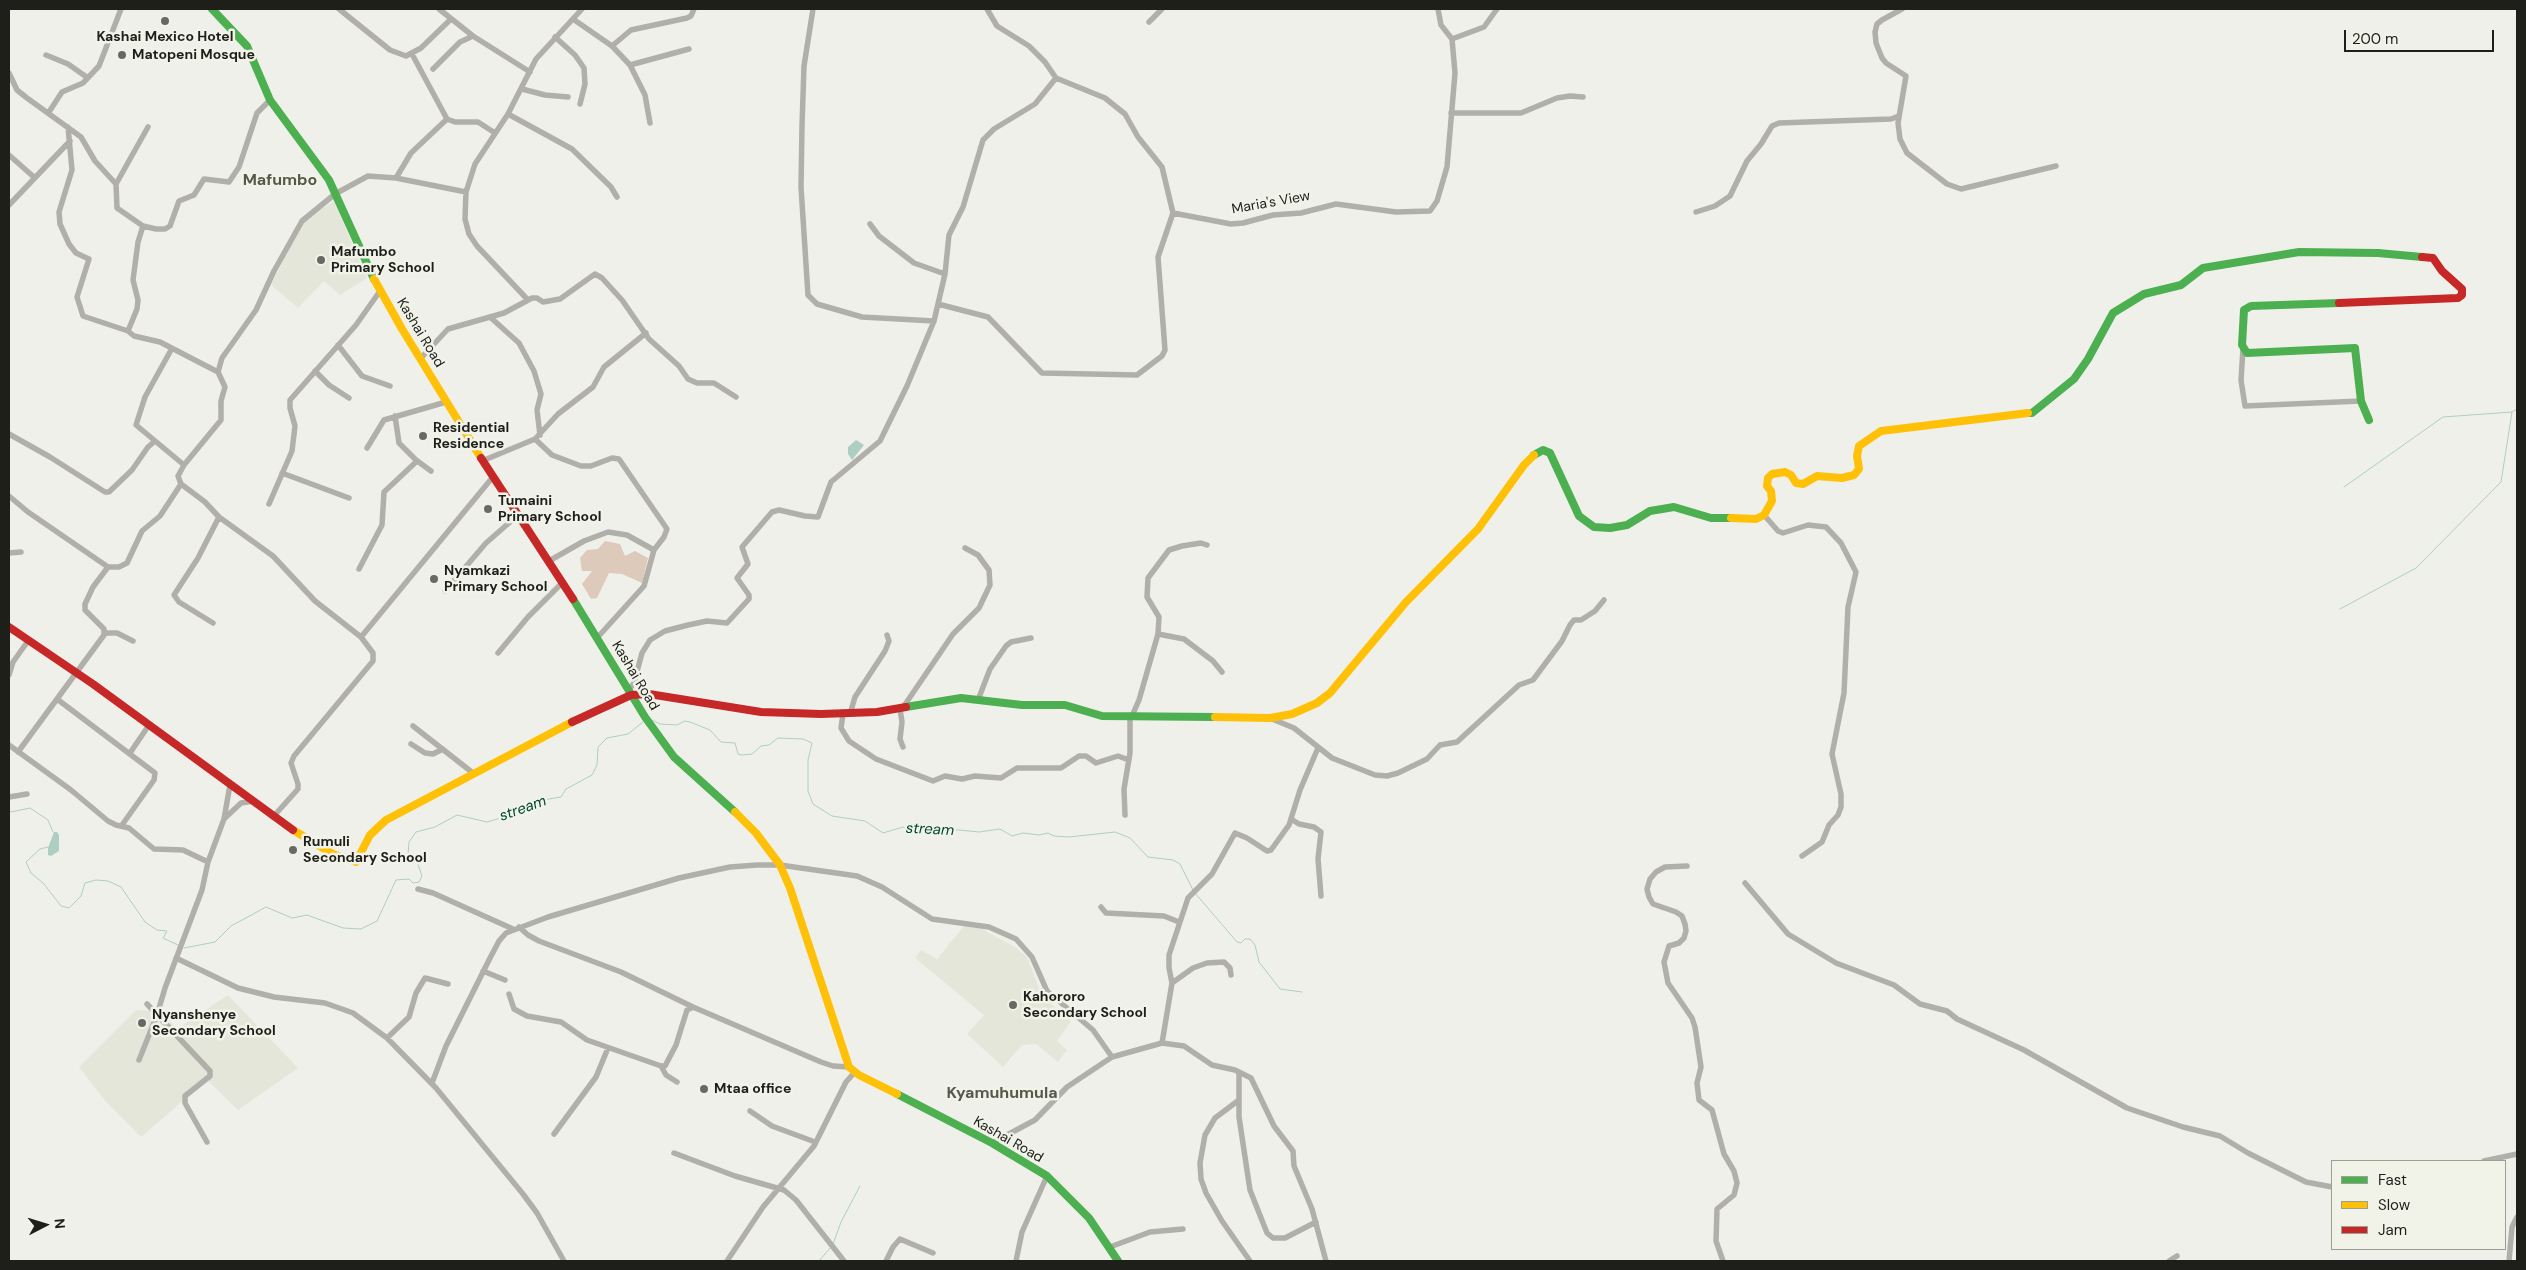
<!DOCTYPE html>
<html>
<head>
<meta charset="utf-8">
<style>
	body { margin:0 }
	#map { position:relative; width:2526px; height:1270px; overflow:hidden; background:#f0f0eb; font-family:"DM Sans",sans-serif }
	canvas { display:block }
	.frame { position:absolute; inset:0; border:10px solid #1e1f1b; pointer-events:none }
	.legend { position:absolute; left:2331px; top:1160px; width:175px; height:90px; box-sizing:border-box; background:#f1f3e8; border:1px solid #9d9e96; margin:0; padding:6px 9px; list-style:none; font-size:15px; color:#1e1f1b }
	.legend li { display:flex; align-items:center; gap:10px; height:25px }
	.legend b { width:25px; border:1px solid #9d9e96 }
	.north { position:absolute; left:20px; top:1200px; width:50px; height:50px; -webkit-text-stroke:4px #f1f3e8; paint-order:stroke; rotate:85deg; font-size:14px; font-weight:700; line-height:20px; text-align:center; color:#1e1f1b }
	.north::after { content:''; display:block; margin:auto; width:18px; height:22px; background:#1e1f1b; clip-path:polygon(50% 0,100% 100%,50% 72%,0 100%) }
	.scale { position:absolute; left:2344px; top:30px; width:150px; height:22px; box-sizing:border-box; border:2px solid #1e1f1b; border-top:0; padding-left:6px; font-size:15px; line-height:18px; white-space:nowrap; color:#1e1f1b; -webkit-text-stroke:4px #f1f3e8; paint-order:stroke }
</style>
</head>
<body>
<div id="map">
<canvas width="2526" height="1270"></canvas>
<div class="frame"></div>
<ul class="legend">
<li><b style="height:6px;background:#4caf50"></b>Fast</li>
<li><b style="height:6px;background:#ffc107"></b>Slow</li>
<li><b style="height:6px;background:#c62828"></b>Jam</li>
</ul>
<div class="north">N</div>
<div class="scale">200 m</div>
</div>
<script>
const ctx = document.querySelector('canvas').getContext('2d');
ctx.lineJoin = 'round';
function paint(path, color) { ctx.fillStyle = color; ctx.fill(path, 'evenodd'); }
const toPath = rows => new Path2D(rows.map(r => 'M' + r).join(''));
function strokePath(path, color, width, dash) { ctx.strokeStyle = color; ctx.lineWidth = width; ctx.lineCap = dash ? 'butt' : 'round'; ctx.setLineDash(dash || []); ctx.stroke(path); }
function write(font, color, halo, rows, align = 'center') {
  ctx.font = font + ' "DM Sans",sans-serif'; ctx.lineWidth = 5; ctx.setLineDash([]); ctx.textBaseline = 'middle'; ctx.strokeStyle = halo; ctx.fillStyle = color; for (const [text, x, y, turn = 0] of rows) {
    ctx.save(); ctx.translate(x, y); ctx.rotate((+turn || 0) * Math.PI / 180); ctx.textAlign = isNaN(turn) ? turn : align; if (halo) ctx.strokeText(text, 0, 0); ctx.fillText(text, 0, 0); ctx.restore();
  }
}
const built = toPath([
	[334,201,367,278,340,295,324,281,298,308,271,285,302,221],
	[964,926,982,929,1015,947,1027,957,1042,996,1071,1021,1057,1041,1067,1050,1058,1062,1036,1044,1022,1045,1003,1067,967,1034,984,1015,915,958,921,950,937,959],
	[228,995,298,1068,238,1110,207,1080,141,1137,107,1103,79,1067,136,1010,159,1011,177,1029]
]);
const forest = toPath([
	[605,541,620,544,625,556,635,551,648,558,642,583,622,574,609,573,597,598,591,599,582,584,592,571,582,571,580,558,587,550,598,549]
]);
const water = toPath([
	[856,440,864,445,852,460,848,454,848,447],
	[54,832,57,832,59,835,59,851,51,856,48,855,48,848]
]);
const stream = toPath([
	[2344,487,2443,417,2512,412,2517,409],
	[2340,609,2416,568,2501,482,2512,412],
	[652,720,660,724,677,725,685,721,690,722,710,730,721,742,735,743,738,754,742,755,752,754,761,746,769,745,778,738,803,739,812,743,808,760,808,791,813,804,832,816,865,821,883,833,903,827,930,833,941,830,959,830,979,832,1000,829,1012,836,1023,833,1039,835,1048,833,1054,836,1069,837,1115,832,1130,838,1148,857,1173,860,1180,864,1193,890],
	[9,810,11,812,30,808,48,820,53,832],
	[48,847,40,849,26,862,31,873,44,884,61,906,69,908,81,896,85,883,96,880,108,881,121,887,145,922,157,930,167,931,163,938,178,945],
	[1195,893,1237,942,1241,943,1245,939,1250,939,1255,945,1259,962,1280,989,1302,992],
	[184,948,215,942,231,926,266,907,292,918,307,915,343,928,361,929,377,921,396,880,409,879,413,883,419,882,422,876,418,864,408,855,409,842,416,832,435,827,457,815,487,822,501,818,537,801,561,797,566,789,592,775,597,765,598,747,607,738,628,734,643,722],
	[833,1244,841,1222,860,1186],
	[819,1261,831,1247]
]);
const street = toPath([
	[339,9,390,50,406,56,421,48,451,19],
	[439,9,473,36,530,72],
	[813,9,804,66,802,126,801,187,808,295,817,304,862,317,934,321],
	[987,9,997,26,1029,46,1045,62,1056,78,1105,98,1125,114,1138,137,1162,167,1173,213,1231,224,1243,223,1273,215,1301,213,1336,204,1396,212,1430,211,1437,201,1447,167,1455,73,1452,39,1484,27,1497,9],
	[1438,9,1441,25,1452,39],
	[1902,9,1882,20,1877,24,1875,32,1876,43,1882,58,1886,63,1906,76,1898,123,1900,139,1907,153,1947,184,1961,189,2056,166],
	[573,19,612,46,630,65,645,95,650,123],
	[1149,22,1162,9],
	[555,37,575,55,584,68,585,84,580,104],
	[612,46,631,30,687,18,691,16,694,9],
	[412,54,447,119,455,122,478,122,495,133],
	[46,55,68,64,88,78],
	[630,65,689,49],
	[433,69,460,42,473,36],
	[9,73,17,90,27,98,81,137,95,161,116,184,117,208,143,226,156,229,165,229,170,226,179,201,194,195,204,179,229,182,239,167,257,113,270,100],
	[522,89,545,95,568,97],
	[49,112,62,92,83,83,99,66,121,9],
	[1451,113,1521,113,1557,98,1570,96,1583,97],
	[508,114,572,149,611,187,617,197],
	[68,127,72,170,59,212,60,224,69,244,76,253,89,259,77,297,83,316,128,331,134,336,160,342,218,372],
	[9,155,35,178],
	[396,178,411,153,447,119],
	[116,184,148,127],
	[9,205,70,141],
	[1696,212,1715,206,1730,196,1747,161,1761,144,1772,126,1779,123,1891,119,1899,116],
	[870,224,879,236,914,263,945,274],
	[528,300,477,246,469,234,465,219,466,192,475,164,508,114,536,59,582,9],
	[938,304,988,317,1042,373,1137,375,1162,356,1165,350,1158,257,1173,213],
	[490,317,519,343,534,371,541,394,537,410,540,435],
	[128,331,137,309,138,300,133,280,138,242,143,226],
	[338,345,362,376,390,386],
	[2243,349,2241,380,2245,406,2361,401],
	[171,350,145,397,136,425,184,465],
	[421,358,448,329,504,313,532,298,537,298,543,302,560,299,595,274,602,278,622,300,649,339,679,366,688,379,697,383,714,383,736,397],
	[315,371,329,385,349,398],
	[395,416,399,443,416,460,431,471],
	[9,434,50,457,105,492,109,492,132,470,148,447,155,441],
	[535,439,552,455,581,466,591,466,612,458,619,459,667,529,664,537,654,550,644,586,597,638],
	[367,448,384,420,446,402],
	[482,461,535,439,558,414,593,387,604,367,646,333],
	[282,473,349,498],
	[9,496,28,512,108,567,119,567,127,563,142,531,160,516,181,484],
	[269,504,292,451,295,426,290,408,290,400,356,325,380,291],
	[1764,515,1778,531,1783,533,1808,525,1826,527,1841,543,1856,572,1848,607,1844,693,1832,754,1841,794,1841,807,1838,815,1829,825,1822,842,1802,856],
	[9,553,21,552],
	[549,561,584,541,608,532,627,535,654,550],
	[359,569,382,525,384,492,417,461],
	[445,591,486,543,518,515],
	[213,623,179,602,174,595,198,558,219,517],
	[105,633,117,633,133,641],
	[1158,634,1184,639,1213,661,1222,672],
	[361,637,492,478],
	[498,653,528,617,563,582],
	[9,675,13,662,28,641],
	[628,691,634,683,642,653,650,640,665,631,688,625,707,621,727,623,749,599,749,595,737,578,748,564,742,547,772,512,779,510,805,516,818,517,831,482,880,441,907,386,934,321,945,274,949,235,963,207,983,140,994,129,1035,104,1056,78],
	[57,699,155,773,154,780,122,825],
	[978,700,990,669,1006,646,1011,642,1031,638],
	[904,706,953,634,979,608,990,585,989,570,978,555,965,548],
	[900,709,902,722,900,739,903,747],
	[843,714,841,728,849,741,876,759,933,781,945,776,962,779,975,776,1001,778,1017,768,1061,768,1079,756,1086,756,1096,763,1118,756,1129,760],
	[850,714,855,697,885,651,889,641,887,635],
	[1132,716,1139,700,1158,634,1159,617,1147,597,1148,578,1169,550,1182,546,1201,543,1207,545],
	[1272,719,1294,728,1332,758,1375,775,1387,776,1398,773,1427,759,1440,745,1457,742,1519,685,1533,680,1562,641,1570,625,1574,620,1581,620,1595,611,1604,600],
	[413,726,473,773],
	[411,744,425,753,433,754,443,749],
	[9,745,71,790,108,821,116,825,129,828,154,849,183,850,208,862],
	[18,752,104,635,104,629,85,610,85,604,93,587,108,567],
	[130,753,149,725],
	[9,797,27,794],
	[1125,815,1124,789,1130,753,1130,716],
	[273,817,298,789,298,784,291,763,294,756,368,667,373,661,373,653,361,637,315,601,273,556,219,517,205,502,181,484,178,476,184,465,221,420,221,401,225,387,218,372,222,358,256,310,274,271,302,221,335,194,368,176,396,178,466,192],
	[225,818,241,803,254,801],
	[1291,819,1299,824,1314,827,1321,832,1318,859,1321,896],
	[1687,866,1665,867,1656,872,1650,879,1647,889,1649,897,1653,904,1676,912,1682,916,1685,924,1686,931,1684,938,1679,943,1669,946,1664,962,1668,983,1692,1018,1695,1027,1701,1067,1697,1083,1699,1100,1712,1110,1724,1154,1734,1171,1737,1183,1734,1195,1717,1209,1716,1241,1723,1261],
	[1745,883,1788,934,1836,963,1894,985,1920,1004,1947,1011,1957,1019,2024,1050,2127,1108,2183,1127,2220,1136,2248,1153,2306,1182,2332,1187],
	[418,889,433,893,513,929],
	[1101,907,1106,913,1164,916,1179,922],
	[519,927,528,935,539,941,621,972,693,1007],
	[176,958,238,988,274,997,325,1003,342,1009,353,1013,387,1038,436,1088,523,1194,537,1213,564,1261],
	[483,971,505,980],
	[1172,983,1193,968,1207,963,1224,962,1230,968,1231,975],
	[509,994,514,1009,527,1016,561,1022,587,1040,661,1066,665,1066,676,1045,687,1010,693,1007,821,1062,833,1066,849,1067],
	[147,1004,210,1071,210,1076,185,1096,185,1103,207,1142],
	[387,1038,409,1017,416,993,425,978,448,984],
	[1162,1043,1172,983,1169,968,1169,955,1188,898,1212,874,1235,833,1247,838,1267,851,1271,850,1289,825,1300,790,1318,748],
	[139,1060,157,1015,165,988,202,890,208,862,224,819,230,785],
	[661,1066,666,1075,677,1082],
	[1239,1072,1239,1117,1250,1190,1267,1233,1273,1238,1285,1238,1316,1222],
	[432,1083,446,1046,490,958,499,941,506,933,548,917,679,878,730,867,757,865,780,865,857,876,882,887,932,919,989,927,1016,939,1032,957,1047,991,1093,1030,1112,1057],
	[1239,1100,1215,1118,1205,1135,1200,1163,1201,1179,1206,1193,1222,1221,1250,1261],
	[750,1111,772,1126,815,1142],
	[554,1134,596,1077,608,1048],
	[992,1143,1035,1120,1067,1087,1112,1057,1162,1043,1184,1046,1212,1065,1235,1070,1251,1078,1274,1126,1293,1151,1294,1166,1312,1209,1326,1261],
	[674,1153,735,1176,784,1190,796,1200,844,1261],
	[2484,1161,2517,1154],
	[1110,1247,1150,1232,1183,1229],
	[727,1261,763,1207,814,1146,846,1082,854,1073],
	[886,1261,893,1247,900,1239,933,1253],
	[1016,1261,1022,1232,1047,1176],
	[2169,1261,2177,1256],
	[2509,1261,2512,1227,2517,1217]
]);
const fast = toPath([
	[212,9,247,46,270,100,329,180,374,279],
	[2339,303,2251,306,2244,310,2242,345,2247,353,2355,348,2361,401,2369,420],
	[2028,413,2032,413,2074,379,2088,359,2113,313,2144,294,2181,285,2203,268,2299,252,2378,253,2422,257],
	[1534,455,1543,450,1550,453,1579,516,1594,527,1610,528,1627,525,1650,511,1674,507,1711,518,1731,518],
	[573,599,645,717,674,757,735,812],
	[906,707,961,698,1022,705,1065,705,1102,716,1215,717],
	[897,1094,992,1143,1047,1176,1089,1218,1118,1261]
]);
const slow = toPath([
	[374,279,402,329,481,458],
	[1731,518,1756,519,1764,515,1772,501,1771,491,1767,486,1768,478,1772,474,1785,472,1791,475,1796,483,1803,484,1817,476,1842,478,1854,475,1859,469,1857,456,1859,446,1881,431,2028,413],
	[1215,717,1270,718,1292,714,1317,703,1330,693,1406,602,1478,529,1524,465,1534,455],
	[735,812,756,833,780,865,790,888,849,1067,859,1075,897,1094],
	[293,830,333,854,356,862,370,835,386,820,572,722]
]);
const jam = toPath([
	[2339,303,2458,298,2462,295,2462,289,2442,271,2433,258,2422,257],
	[481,458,573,599],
	[9,627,93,684,293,830],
	[572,722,631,695,649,694,761,712,821,714,877,712,906,707]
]);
const markers = [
	[165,21,5,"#686864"],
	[122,55,5,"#686864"],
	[321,260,5,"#686864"],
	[423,436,5,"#686864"],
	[488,509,5,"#686864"],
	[434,579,5,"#686864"],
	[293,850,5,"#686864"],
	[1013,1005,5,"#686864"],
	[142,1023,5,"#686864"],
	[704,1089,5,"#686864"]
];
const poiNames = [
	["Kashai Mexico Hotel",165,37,"center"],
	["Matopeni Mosque",132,55],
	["Mafumbo",331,252],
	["Primary School",331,268],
	["Residential",433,428],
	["Residence",433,444],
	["Tumaini",498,501],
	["Primary School",498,517],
	["Nyamkazi",444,571],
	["Primary School",444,587],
	["Rumuli",303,842],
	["Secondary School",303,858],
	["Kahororo",1023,997],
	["Secondary School",1023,1013],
	["Nyanshenye",152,1015],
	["Secondary School",152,1031],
	["Mtaa office",714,1089]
];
const streetNames = [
	["Maria's View",1271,203,-10],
	["Kashai Road",420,333,59],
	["Kashai Road",635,676,59],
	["Kashai Road",1008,1140,30]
];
const waterNames = [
	["stream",523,809,-20],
	["stream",930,830,3]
];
const quarterNames = [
	["Mafumbo",280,181],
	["Kyamuhumula",1002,1094]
];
paint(built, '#e4e6da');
paint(forest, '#ddcaba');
paint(water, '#adcec2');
strokePath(stream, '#adcec2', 1);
strokePath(street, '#b1afa9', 5.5);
strokePath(fast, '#4caf50', 8);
strokePath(slow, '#ffc107', 8);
strokePath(jam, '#c62828', 8);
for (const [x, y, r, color] of markers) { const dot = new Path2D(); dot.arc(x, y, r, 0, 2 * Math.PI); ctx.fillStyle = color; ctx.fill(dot); strokePath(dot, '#f1f3e8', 2); }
write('bold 14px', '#1e1f1b', '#f1f3e8', poiNames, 'left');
write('14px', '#1e1f1b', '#f1f3e8', streetNames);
write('italic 15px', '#004637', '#f1f3e8', waterNames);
write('bold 16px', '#56574e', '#f1f3e8', quarterNames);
</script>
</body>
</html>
